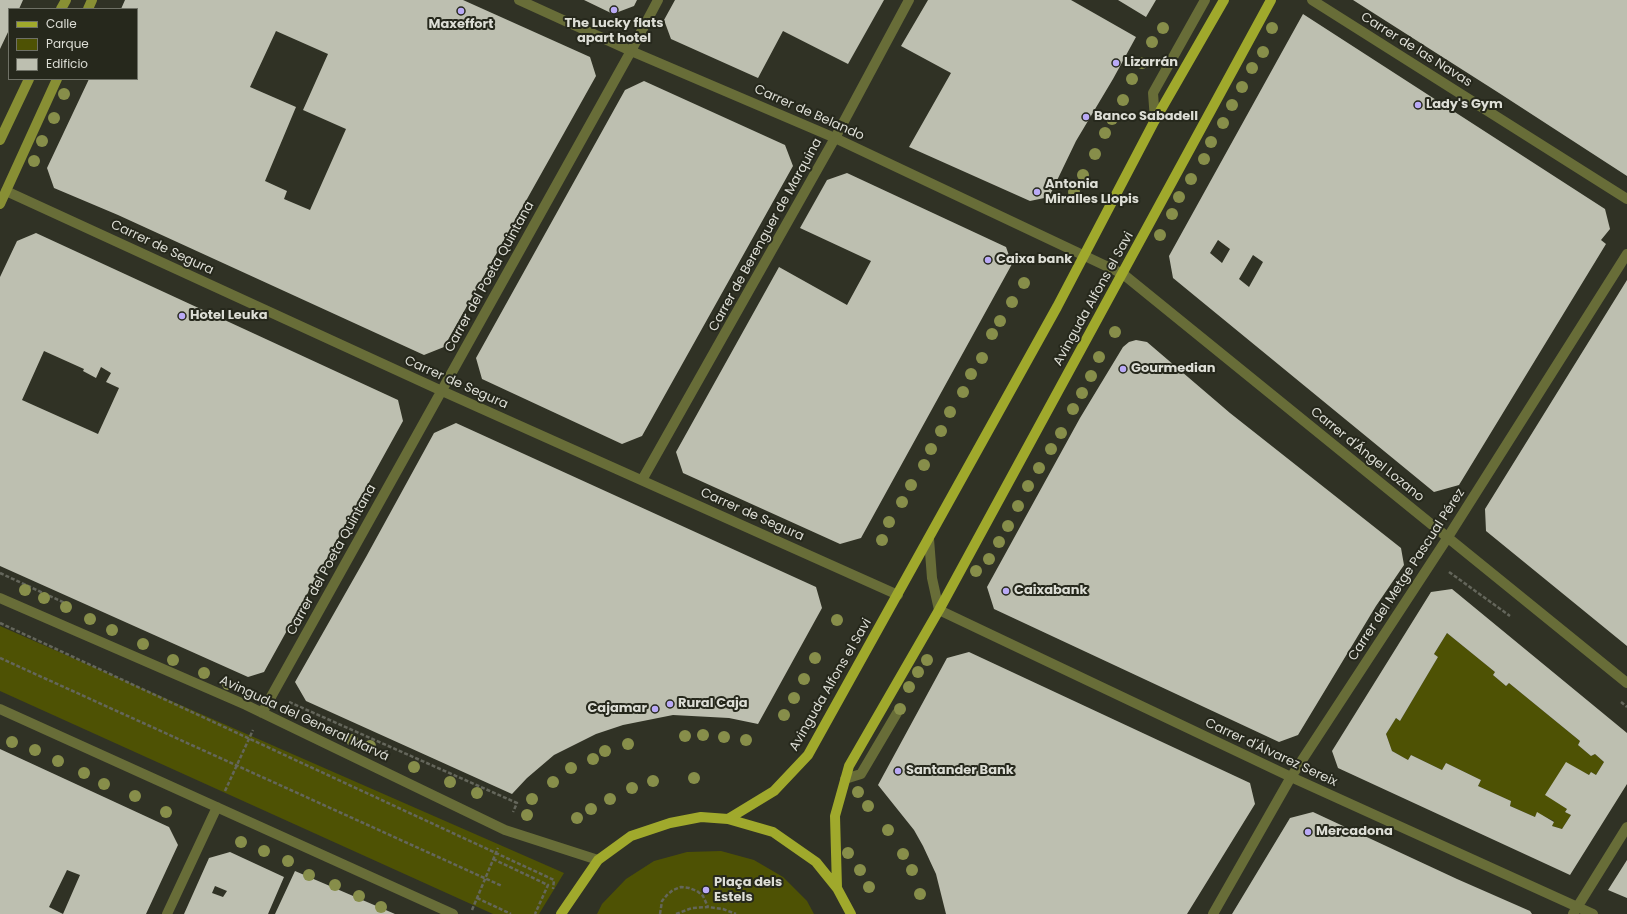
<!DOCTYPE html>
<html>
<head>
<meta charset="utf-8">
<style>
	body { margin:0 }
	#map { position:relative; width:1627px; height:914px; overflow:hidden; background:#303225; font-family:Poppins,sans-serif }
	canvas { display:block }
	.legend { position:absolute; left:8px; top:8px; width:130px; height:72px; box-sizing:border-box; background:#26281c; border:1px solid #6f7166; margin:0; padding:5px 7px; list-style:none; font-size:12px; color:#ddded6 }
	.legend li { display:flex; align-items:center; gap:8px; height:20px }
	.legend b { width:20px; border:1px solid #6f7166 }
</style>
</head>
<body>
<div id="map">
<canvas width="1627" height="914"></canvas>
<ul class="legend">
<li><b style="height:5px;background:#a0a92c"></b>Calle</li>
<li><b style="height:11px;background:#4e5204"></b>Parque</li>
<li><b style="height:11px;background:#bdbfb0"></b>Edificio</li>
</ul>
</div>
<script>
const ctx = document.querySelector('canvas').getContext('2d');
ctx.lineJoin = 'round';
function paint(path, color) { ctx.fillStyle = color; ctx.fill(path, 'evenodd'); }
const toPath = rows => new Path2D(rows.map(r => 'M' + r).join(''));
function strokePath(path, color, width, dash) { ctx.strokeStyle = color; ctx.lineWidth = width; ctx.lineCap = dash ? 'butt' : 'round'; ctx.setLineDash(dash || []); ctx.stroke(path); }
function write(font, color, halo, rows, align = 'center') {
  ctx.font = font + ' Poppins,sans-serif'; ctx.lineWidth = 4; ctx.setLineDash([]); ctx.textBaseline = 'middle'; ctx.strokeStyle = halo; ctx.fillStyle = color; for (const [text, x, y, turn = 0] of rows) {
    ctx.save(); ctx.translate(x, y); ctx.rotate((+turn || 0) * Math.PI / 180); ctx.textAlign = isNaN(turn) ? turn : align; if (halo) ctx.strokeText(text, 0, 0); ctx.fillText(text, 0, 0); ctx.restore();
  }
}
const green = toPath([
	[0,626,564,873,539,914,493,914,0,691],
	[1447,633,1495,672,1493,675,1506,686,1509,683,1580,741,1578,745,1591,756,1595,754,1604,762,1596,775,1591,772,1589,775,1566,763,1546,795,1567,809,1565,812,1571,815,1562,829,1552,826,1554,821,1537,813,1535,817,1510,806,1511,801,1478,786,1481,780,1446,763,1442,770,1411,755,1408,760,1392,751,1386,734,1396,718,1400,721,1438,657,1434,654],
	[721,851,754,860,783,877,807,901,814,914,597,914,602,904,626,879,654,861,687,852]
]);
const building = toPath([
	[0,0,23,0,19,9,9,9,9,30,0,49],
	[125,0,463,0,590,57,596,76,444,347,424,355,118,215,54,188,47,168,89,79,137,79,137,9,121,9],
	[276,31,328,54,303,110,346,129,310,210,284,199,287,191,265,181,296,107,250,87],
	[584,0,637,0,634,6,613,14],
	[675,0,884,0,848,64,783,31,758,78,671,39,664,20],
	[928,0,1071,0,1136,37,1113,79,1076,141,1049,197,1030,201,909,147,951,73,901,46],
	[1118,0,1156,0,1146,17],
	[1353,0,1627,0,1627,176,1499,93],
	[1303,14,1605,209,1610,229,1601,240,1606,244,1459,485,1434,492,1173,278,1169,256],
	[1218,240,1230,249,1222,263,1210,253],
	[1253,255,1263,262,1249,287,1239,279],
	[644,81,785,145,793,166,642,436,622,444,482,379,476,358,625,90],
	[847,173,1006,247,1012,264,861,538,840,544,683,473,676,452,779,267,847,305,871,261,800,228,827,180],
	[36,233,398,400,403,421,264,672,248,677,0,566,0,277,17,241],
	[44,351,84,369,83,371,96,378,101,367,111,373,106,382,119,388,98,434,22,400],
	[1627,280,1627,646,1486,531,1485,509],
	[1136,340,1147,342,1230,413,1401,548,1404,565,1376,606,1298,735,1279,742,994,609,987,587,1080,418,1123,347,1129,342],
	[456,423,816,587,822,608,758,724,729,718,673,715,623,725,596,734,554,755,527,778,512,794,306,701,295,682,366,557,434,433],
	[1452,589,1627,733,1627,784,1570,875,1338,768,1332,751,1431,592],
	[1447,633,1495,672,1493,675,1506,686,1509,683,1580,741,1578,745,1591,756,1595,754,1604,762,1596,775,1591,772,1589,775,1566,762,1545,795,1567,809,1565,812,1571,815,1562,829,1552,826,1554,822,1537,812,1535,817,1510,806,1511,801,1478,786,1481,780,1446,763,1442,770,1411,755,1408,760,1392,751,1386,734,1396,718,1400,721,1438,657,1434,654],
	[969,652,1250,783,1255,804,1187,914,946,914,936,874,923,846,914,830,878,785,947,658],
	[0,749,169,827,178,845,146,914,0,914],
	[67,870,80,875,63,914,49,907],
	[1313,812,1457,879,1530,911,1532,914,1232,914,1290,818],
	[230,852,284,877,268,914,184,914,209,858],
	[215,886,227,891,223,897,212,893],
	[1627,860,1627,898,1608,890],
	[295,871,395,914,275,914]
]);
const path = toPath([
	[1449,572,1510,616],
	[0,573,65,603],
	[0,623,554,880,553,889],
	[0,658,502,886],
	[289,702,517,803,513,812],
	[1621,702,1627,707],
	[225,791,253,730],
	[493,859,548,885,535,914],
	[477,898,511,914],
	[472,910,498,848],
	[660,914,662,901,667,895,673,890,681,887,689,888,697,891,703,896,708,907],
	[676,914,692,908,708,907,723,909,736,914]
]);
const lane = toPath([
	[1155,120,1153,93,1205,0],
	[845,779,861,774,897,713]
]);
const street = toPath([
	[519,0,631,51,835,138,1123,274,1627,683],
	[1312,0,1627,199],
	[6,191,442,391,898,595],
	[642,480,835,138,909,0],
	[929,539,932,578,939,610,1291,777,1593,914],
	[0,598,246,705,505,830,598,860],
	[0,709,453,914],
	[262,713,631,51,658,0],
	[167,914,217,807],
	[1213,914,1291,777,1448,537,1627,254],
	[1573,914,1627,827]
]);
const secondary = toPath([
	[61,9,66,0],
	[88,9,92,0],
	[0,140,29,79],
	[0,204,57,79]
]);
const primary = toPath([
	[728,819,774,791,808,755,1057,307,1155,120,1224,0],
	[837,888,835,816,849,766,939,610,1271,0],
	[561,914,598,860,631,836,670,823,701,817,728,819,773,832,816,862,837,888,851,914]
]);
const trees = [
	[1163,28],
	[1272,28],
	[1152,42],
	[1263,52],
	[1142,63],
	[1252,68],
	[1132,79],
	[1242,87],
	[64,94],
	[1123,100],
	[1232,105],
	[54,118],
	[1112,119],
	[1223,123],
	[1105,133],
	[42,141],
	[1211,142],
	[1095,154],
	[1204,159],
	[34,161],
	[1083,175],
	[1191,179],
	[1074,192],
	[1179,197],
	[1172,214],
	[1160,235],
	[1024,283],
	[1012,302],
	[1000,321],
	[1115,332],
	[992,334],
	[1099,357],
	[982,358],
	[971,374],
	[1091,376],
	[963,392],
	[1082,393],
	[1073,409],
	[950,412],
	[941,431],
	[1061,433],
	[931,449],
	[1051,449],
	[924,465],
	[1039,468],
	[911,485],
	[1028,486],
	[902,502],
	[1018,506],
	[889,522],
	[1008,526],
	[882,540],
	[999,542],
	[989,559],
	[976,571],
	[25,590],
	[44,598],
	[66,607],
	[90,619],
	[837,620],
	[112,630],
	[143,644],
	[815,658],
	[173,660],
	[927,660],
	[918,672],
	[204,673],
	[804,679],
	[228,684],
	[909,687],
	[794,698],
	[900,709],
	[784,715],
	[703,735],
	[685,736],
	[724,737],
	[352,740],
	[746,740],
	[12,742],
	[628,744],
	[370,746],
	[35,750],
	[605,751],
	[593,759],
	[58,761],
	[414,767],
	[571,768],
	[84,773],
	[694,778],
	[653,781],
	[450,782],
	[553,782],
	[104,784],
	[632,788],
	[858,792],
	[477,793],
	[135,796],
	[532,799],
	[610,799],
	[868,806],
	[591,809],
	[166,812],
	[527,815],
	[577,818],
	[888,830],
	[241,842],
	[264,851],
	[848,853],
	[903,854],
	[288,861],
	[860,870],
	[912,870],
	[309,875],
	[335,885],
	[869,887],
	[920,894],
	[359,896],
	[381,907]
];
const markers = [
	[614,10,4,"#baaaf6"],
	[461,11,4,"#baaaf6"],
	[1116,63,4,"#baaaf6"],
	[1418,105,4,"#baaaf6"],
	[1086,117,4,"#baaaf6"],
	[1037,192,4,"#baaaf6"],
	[988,260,4,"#baaaf6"],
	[182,316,4,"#baaaf6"],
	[1123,369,4,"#baaaf6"],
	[1006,591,4,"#baaaf6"],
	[670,704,4,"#baaaf6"],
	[655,709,4,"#baaaf6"],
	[898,771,4,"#baaaf6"],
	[1308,832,4,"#baaaf6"],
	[706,890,4,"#baaaf6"]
];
const poiNames = [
	["The Lucky flats",614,24,"center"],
	["apart hotel",614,39,"center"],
	["Maxeffort",461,25,"center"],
	["Lizarrán",1124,63],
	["Lady's Gym",1426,105],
	["Banco Sabadell",1094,117],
	["Antonia",1045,185],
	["Miralles Llopis",1045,200],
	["Caixa bank",996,260],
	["Hotel Leuka",190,316],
	["Gourmedian",1131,369],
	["Caixabank",1014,591],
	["Rural Caja",678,704],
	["Cajamar",647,709,"right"],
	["Santander Bank",906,771],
	["Mercadona",1316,832],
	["Plaça dels",714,883],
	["Estels",714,898]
];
const streetNames = [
	["Carrer de las Navas",1416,50,32],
	["Carrer de Belando",809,113,24],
	["Carrer de Berenguer de Marquina",766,235,-61],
	["Carrer de Segura",162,248,25],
	["Carrer del Poeta Quintana",490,277,-61],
	["Avinguda Alfons el Savi",1094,299,-61],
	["Carrer de Segura",456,383,24],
	["Carrer d'Ángel Lozano",1367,455,39],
	["Carrer de Segura",752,515,24],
	["Carrer del Poeta Quintana",332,560,-61],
	["Carrer del Metge Pascual Pérez",1407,575,-57],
	["Avinguda Alfons el Savi",831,685,-60],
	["Avinguda del General Marvá",304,719,25],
	["Carrer d'Álvarez Sereix",1271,753,25]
];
paint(green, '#4e5204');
paint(building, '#bdbfb0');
strokePath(path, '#64665b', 2.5, [4, 2]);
strokePath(lane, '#686d38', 10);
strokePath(street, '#686d38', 10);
strokePath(secondary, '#888f34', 10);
strokePath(primary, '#a0a92c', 10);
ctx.fillStyle = '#878e4a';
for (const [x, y] of trees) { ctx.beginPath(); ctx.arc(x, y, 6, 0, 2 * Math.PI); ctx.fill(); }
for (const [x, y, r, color] of markers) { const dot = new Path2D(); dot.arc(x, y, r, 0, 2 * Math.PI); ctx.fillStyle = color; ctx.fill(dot); strokePath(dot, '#26281c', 1.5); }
write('bold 13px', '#ddded6', '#26281c', poiNames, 'left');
write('13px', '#ddded6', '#26281c', streetNames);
</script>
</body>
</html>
